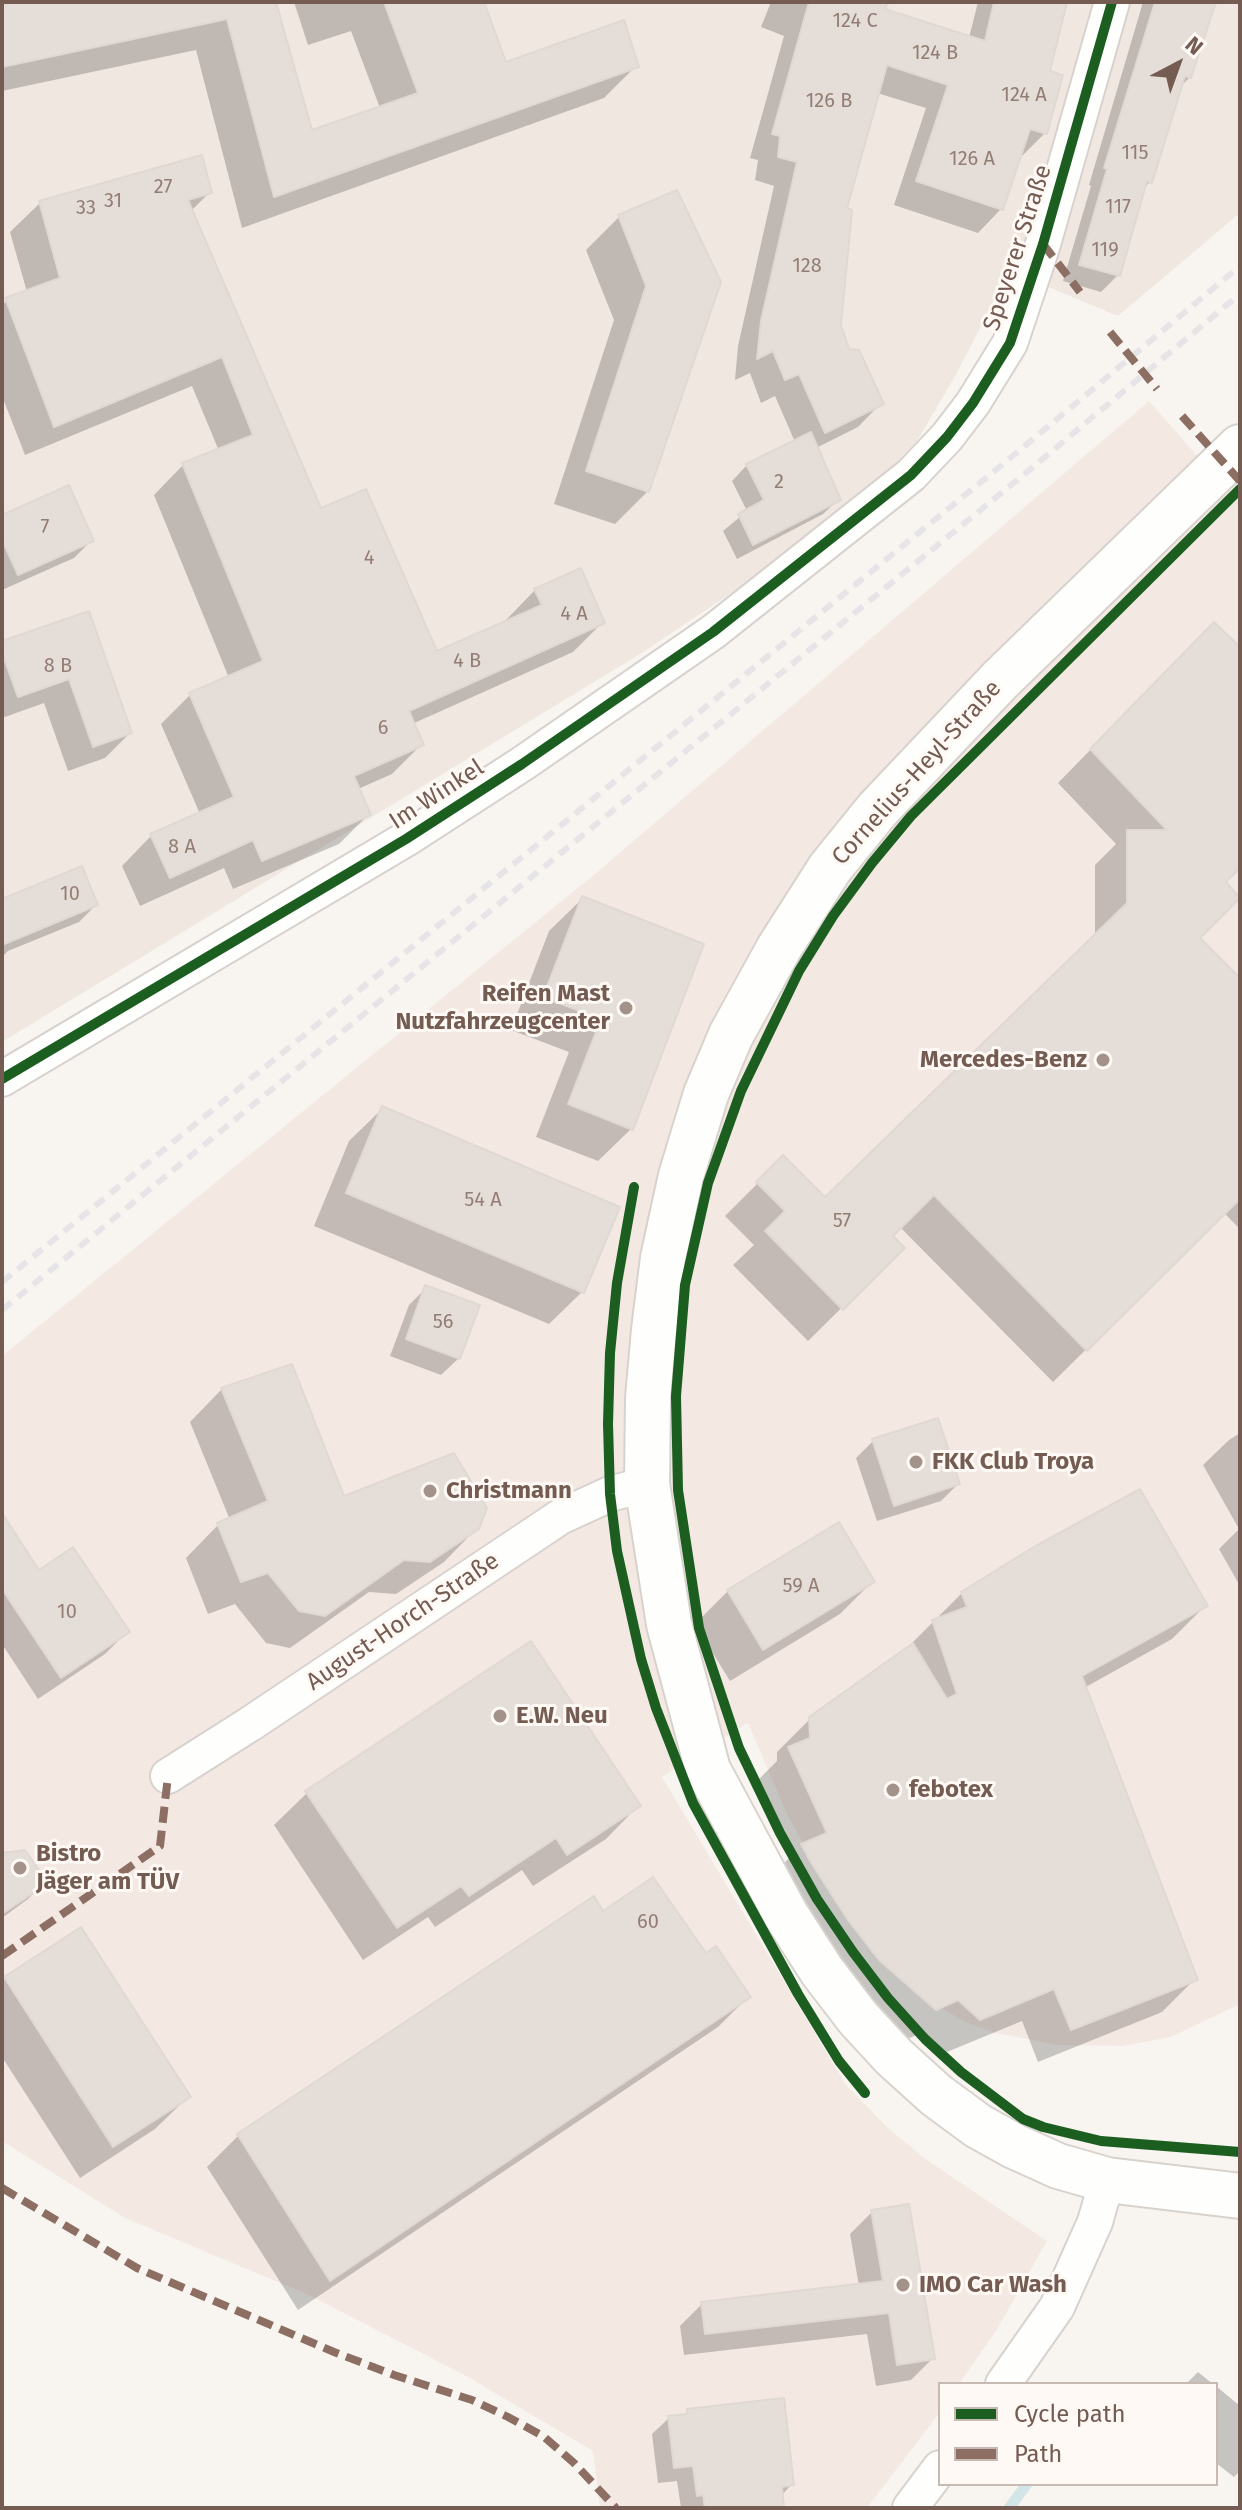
<!DOCTYPE html>
<html>
<head>
<meta charset="utf-8">
<style>
	body { margin:0 }
	#map { position:relative; width:1242px; height:2510px; overflow:hidden; background:#f8f5f1; font-family:"Fira Sans",sans-serif }
	canvas { display:block }
	.frame { position:absolute; inset:0; border:4px solid #755c52; pointer-events:none }
	.legend { position:absolute; left:938px; top:2382px; width:280px; height:104px; box-sizing:border-box; background:#fef9f4; border:2px solid #c7bab3; margin:0; padding:10px 14px; list-style:none; font-size:24px; color:#755c52 }
	.legend li { display:flex; align-items:center; gap:16px; height:40px }
	.legend b { width:40px; border:2px solid #c7bab3 }
	.north { position:absolute; left:1138px; top:24px; width:80px; height:80px; -webkit-text-stroke:6px #fef9f4; paint-order:stroke; rotate:41deg; font-size:22px; font-weight:700; line-height:32px; text-align:center; color:#755c52 }
	.north::after { content:''; display:block; margin:auto; width:28px; height:36px; background:#755c52; clip-path:polygon(50% 0,100% 100%,50% 72%,0 100%) }
</style>
</head>
<body>
<div id="map">
<canvas width="1242" height="2510"></canvas>
<div class="frame"></div>
<ul class="legend">
<li><b style="height:10px;background:#1b5e20"></b>Cycle path</li>
<li><b style="height:10px;background:#8d6e63"></b>Path</li>
</ul>
<div class="north">N</div>
</div>
<script>
const ctx = document.querySelector('canvas').getContext('2d');
ctx.lineJoin = 'round';
function paint(path, color) { ctx.fillStyle = color; ctx.fill(path, 'evenodd'); }
const toPath = rows => new Path2D(rows.map(r => 'M' + r).join(''));
function strokePath(path, color, width, dash) { ctx.strokeStyle = color; ctx.lineWidth = width; ctx.lineCap = dash ? 'butt' : 'round'; ctx.setLineDash(dash || []); ctx.stroke(path); }
function write(font, color, halo, rows, align = 'center') {
  ctx.font = font + ' "Fira Sans",sans-serif'; ctx.lineWidth = 6; ctx.setLineDash([]); ctx.textBaseline = 'middle'; ctx.strokeStyle = halo; ctx.fillStyle = color; for (const [text, x, y, turn = 0] of rows) {
    ctx.save(); ctx.translate(x, y); ctx.rotate((+turn || 0) * Math.PI / 180); ctx.textAlign = isNaN(turn) ? turn : align; if (halo) ctx.strokeText(text, 0, 0); ctx.fillText(text, 0, 0); ctx.restore();
  }
}
const residential = toPath([
	[2,2,1240,2,1240,213,1118,316,1010,271,953,380,917,441,889,471,773,565,645,651,2,1042]
]);
const commercial = toPath([
	[1149,401,1236,500,1240,497,1240,2004,1171,2037,1123,2046,1058,2045,995,2033,965,2022,938,2006,812,1859,787,1814,748,1723,662,1777,846,2085,887,2127,924,2158,1047,2241,996,2331,959,2384,940,2384,940,2412,867,2508,600,2508,593,2451,468,2377,309,2295,125,2218,2,2141,2,1356,596,873]
]);
const shadow = toPath([
	[13,2,274,2,311,132,380,108,351,31,308,45,294,2,482,2,504,64,636,66,604,98,242,228,196,50,2,91,2,4],
	[771,2,879,2,883,10,969,38,978,2,1068,2,1048,73,1045,133,1022,156,1019,156,1001,209,978,233,894,205,926,108,877,93,845,210,839,325,847,351,881,403,858,427,816,448,839,499,823,514,737,559,723,531,747,511,732,481,747,465,795,442,775,396,761,403,750,373,735,380,738,346,774,186,755,180,758,160,750,158,784,36,761,27],
	[1143,2,1212,2,1190,77,1180,87,1150,182,1142,190,1118,275,1101,292,1063,281,1091,186,1089,185],
	[210,192,191,211,320,511,436,654,507,623,506,620,535,590,603,622,573,652,412,724,421,745,392,774,358,789,369,814,339,844,233,889,224,868,140,906,122,866,151,836,200,814,161,724,191,694,229,678,154,495,183,465,219,451,192,386,25,455,2,396,2,304,27,292,10,232,40,203],
	[676,193,648,491,615,524,554,504,614,320,586,250,619,217],
	[2,517,91,541,74,558,2,590],
	[88,614,130,733,105,758,68,771,44,703,2,718,2,644],
	[1240,650,1240,865,1223,882,1197,938,1240,981,1240,1229,1224,1213,1053,1382,900,1227,890,1237,902,1248,808,1341,733,1265,754,1245,725,1216,783,1158,825,1200,1095,937,1095,865,1116,844,1058,783,1181,657],
	[582,899,631,1129,598,1161,536,1137,569,1052,511,1030,549,931],
	[2,902,96,905,79,922,8,951,2,957],
	[382,1109,582,1292,549,1324,314,1226,349,1141],
	[426,1288,459,1358,441,1375,390,1356,409,1305],
	[222,1389,343,1498,477,1528,444,1562,396,1594,369,1592,290,1648,266,1643,235,1604,208,1614,186,1558,218,1525,230,1520,190,1422],
	[1240,1433,1240,1586,1219,1549,1239,1529,1203,1465,1229,1440],
	[873,1441,958,1484,941,1501,877,1521,856,1458],
	[2,1517,38,1573,127,1632,105,1654,38,1699,2,1644],
	[873,1581,840,1614,730,1681,695,1624,728,1591],
	[962,1593,1205,1606,1172,1639,1084,1688,1195,1979,1162,2012,1038,2062,1022,2021,947,2052,924,2032,902,2041,770,1878,790,1857,756,1782,777,1761,777,1752,810,1719,901,1654],
	[307,1793,638,1806,606,1839,533,1886,522,1870,435,1927,428,1917,363,1960,274,1825],
	[2,1855,45,1882,28,1899,2,1918],
	[602,1914,705,1956,749,1996,718,2027,298,2310,207,2167,238,2136],
	[6,1978,188,2097,155,2129,80,2178,2,2057,2,1982],
	[872,2212,933,2358,911,2380,876,2386,867,2334,684,2355,680,2326,702,2304,859,2286,850,2234],
	[1198,2372,1213,2384,1186,2384],
	[1216,2386,1240,2406,1240,2471,1234,2477,1216,2463],
	[688,2411,792,2484,781,2496,782,2508,681,2508,677,2481,658,2483,652,2434,669,2418,682,2416]
]);
const stream = toPath([
	[1009,2508,1027,2484]
]);
const building = toPath([
	[2,2,276,2,312,130,418,93,384,2,484,2,506,62,624,20,639,67,274,197,227,19,2,67,2,2],
	[809,2,888,2,885,9,985,41,994,2,1067,2,1050,71,1063,75,1047,134,1030,129,1003,210,916,181,948,85,887,65,847,208,852,210,841,325,849,349,859,350,884,404,825,433,799,374,785,380,773,351,757,359,761,321,797,162,778,157,780,136,772,134,809,2],
	[1155,2,1216,2,1191,78,1185,76,1152,183,1147,181,1120,276,1079,265,1107,169,1104,168,1155,2],
	[202,155,212,193,188,200,321,508,366,489,437,651,542,605,534,589,581,568,605,623,409,711,424,745,354,776,371,815,262,861,253,840,170,878,150,834,234,797,189,693,263,661,182,463,253,435,222,357,54,427,5,298,60,278,39,201,202,155],
	[677,190,721,282,649,492,586,471,646,286,618,215,677,190],
	[811,432,841,500,753,545,738,514,764,500,746,464,811,432],
	[69,485,94,541,18,575,2,540,2,515,69,485],
	[89,611,132,733,93,747,69,679,18,697,2,653,2,641,89,611],
	[1214,622,1240,647,1240,868,1226,882,1240,898,1200,938,1240,978,1240,1199,1087,1351,934,1195,893,1236,905,1248,843,1310,765,1231,785,1211,756,1182,783,1155,825,1197,1127,903,1127,830,1167,830,1090,749,1214,622],
	[82,866,98,905,2,945,2,899,82,866],
	[582,896,704,944,633,1130,568,1104,601,1019,543,997,582,896],
	[382,1106,620,1207,584,1293,346,1193,382,1106],
	[425,1285,480,1305,460,1359,406,1339,425,1285],
	[292,1364,344,1496,454,1453,487,1508,479,1529,430,1562,404,1560,325,1616,299,1611,268,1573,241,1582,217,1523,268,1501,221,1388,292,1364],
	[938,1418,960,1484,894,1506,872,1439,938,1418],
	[1140,1489,1208,1606,1082,1676,1198,1980,1071,2030,1054,1989,980,2020,958,2000,936,2010,879,1960,848,1920,812,1864,801,1844,827,1833,788,1747,810,1738,809,1717,913,1643,947,1699,957,1694,932,1620,967,1607,961,1592,1032,1548,1140,1489],
	[2,1513,39,1570,73,1547,130,1632,61,1678,2,1589,2,1513],
	[839,1522,875,1582,763,1650,727,1590,839,1522],
	[531,1641,641,1806,567,1855,556,1838,469,1896,461,1886,397,1928,305,1791,531,1641],
	[25,1850,48,1883,2,1914,2,1853,25,1850],
	[653,1877,706,1953,716,1946,751,1997,330,2281,237,2134,594,1896,603,1911,653,1877],
	[81,1927,191,2097,113,2147,4,1977,81,1927],
	[909,2204,935,2359,897,2365,889,2313,705,2334,701,2302,883,2281,871,2210,909,2204],
	[784,2398,794,2485,782,2487,784,2508,705,2508,703,2495,697,2496,693,2466,674,2468,668,2416,687,2414,687,2409,784,2398]
]);
const minor = toPath([
	[2,1079,406,839,522,764,713,632,911,475,947,437,973,403,1010,343,1043,244,1112,2],
	[168,1776,250,1724,560,1517,610,1494,647,1484],
	[1003,2384,1057,2307,1095,2222,1107,2180],
	[910,2508,940,2468]
]);
const secondary = toPath([
	[1240,447,1000,680,877,810,830,868,779,948,731,1035,706,1094,681,1176,663,1258,654,1330,648,1398,647,1484,669,1624,708,1770,786,1915,822,1971,858,2018,894,2057,936,2095,978,2126,1014,2146,1058,2166,1107,2180,1240,2196]
]);
const rail = toPath([
	[2,1282,1014,455,1240,266],
	[2,1310,1027,472,1240,294]
]);
const quiet = toPath([
	[1043,244,1080,292],
	[1110,332,1157,389],
	[1182,416,1240,481],
	[2,1956,160,1846,168,1776],
	[2,2188,137,2268,334,2352,394,2375,472,2400,508,2417,543,2436,574,2463,616,2508]
]);
const cycleway = toPath([
	[1240,489,911,816,872,863,833,916,799,971,741,1091,708,1183,685,1285,676,1396,678,1490,699,1628,739,1748,780,1833,817,1899,853,1952,888,1998,925,2039,961,2072,1023,2119,1043,2127,1101,2141,1240,2152],
	[2,1079,406,839,522,764,713,632,911,475,947,437,973,403,1010,343,1043,244,1112,2],
	[634,1187,617,1283,610,1353,608,1424,610,1494,617,1551,641,1659,656,1708,693,1803,798,1994,839,2061,865,2093]
]);
const markers = [
	[626,1008,8,"#a3928a"],
	[1103,1060,8,"#a3928a"],
	[916,1462,8,"#a3928a"],
	[430,1491,8,"#a3928a"],
	[500,1716,8,"#a3928a"],
	[893,1790,8,"#a3928a"],
	[20,1868,8,"#a3928a"],
	[903,2285,8,"#a3928a"]
];
const numberNames = [
	["124 C",855,21],
	["124 B",935,53],
	["124 A",1024,95],
	["126 B",829,101],
	["115",1135,153],
	["126 A",972,159],
	["27",163,187],
	["31",113,201],
	["117",1118,207],
	["33",86,208],
	["119",1105,250],
	["128",807,266],
	["2",779,482],
	["7",45,527],
	["4",369,558],
	["4 A",574,614],
	["4 B",467,661],
	["8 B",58,666],
	["6",383,728],
	["8 A",182,847],
	["10",70,894],
	["54 A",483,1200],
	["57",842,1221],
	["56",443,1322],
	["59 A",801,1586],
	["10",67,1612],
	["60",648,1922]
];
const streetNames = [
	["Speyerer Straße",1018,248,-72],
	["Cornelius-Heyl-Straße",917,773,-48],
	["Im Winkel",437,795,-33],
	["August-Horch-Straße",403,1622,-34]
];
const poiNames = [
	["Reifen Mast",610,994,"right"],
	["Nutzfahrzeugcenter",610,1022,"right"],
	["Mercedes-Benz",1087,1060,"right"],
	["FKK Club Troya",932,1462],
	["Christmann",446,1491],
	["E.W. Neu",516,1716],
	["febotex",909,1790],
	["Bistro",36,1854],
	["Jäger am TÜV",36,1882],
	["IMO Car Wash",919,2285]
];
paint(residential, '#f0e7e0');
paint(commercial, '#f4e8e3');
paint(shadow, '#0003');
strokePath(stream, '#d3e6e7', 11);
paint(building, '#e5ded8');
strokePath(building, '#e0d8d3', 2);
strokePath(minor, '#d8d2cf', 38);
strokePath(secondary, '#d8d2cd', 48);
strokePath(minor, '#fefefd', 34);
strokePath(secondary, '#fefefd', 44);
strokePath(rail, '#e6e4e6', 6, [12, 8]);
strokePath(quiet, '#8d6e63', 8, [16, 8]);
strokePath(cycleway, '#1b5e20', 10);
for (const [x, y, r, color] of markers) { const dot = new Path2D(); dot.arc(x, y, r, 0, 2 * Math.PI); ctx.fillStyle = color; ctx.fill(dot); strokePath(dot, '#fef9f4', 3); }
write('20px', '#937e76', null, numberNames);
write('24px', '#755c52', '#fef9f4', streetNames);
write('bold 24px', '#755c52', '#fef9f4', poiNames, 'left');
</script>
</body>
</html>
